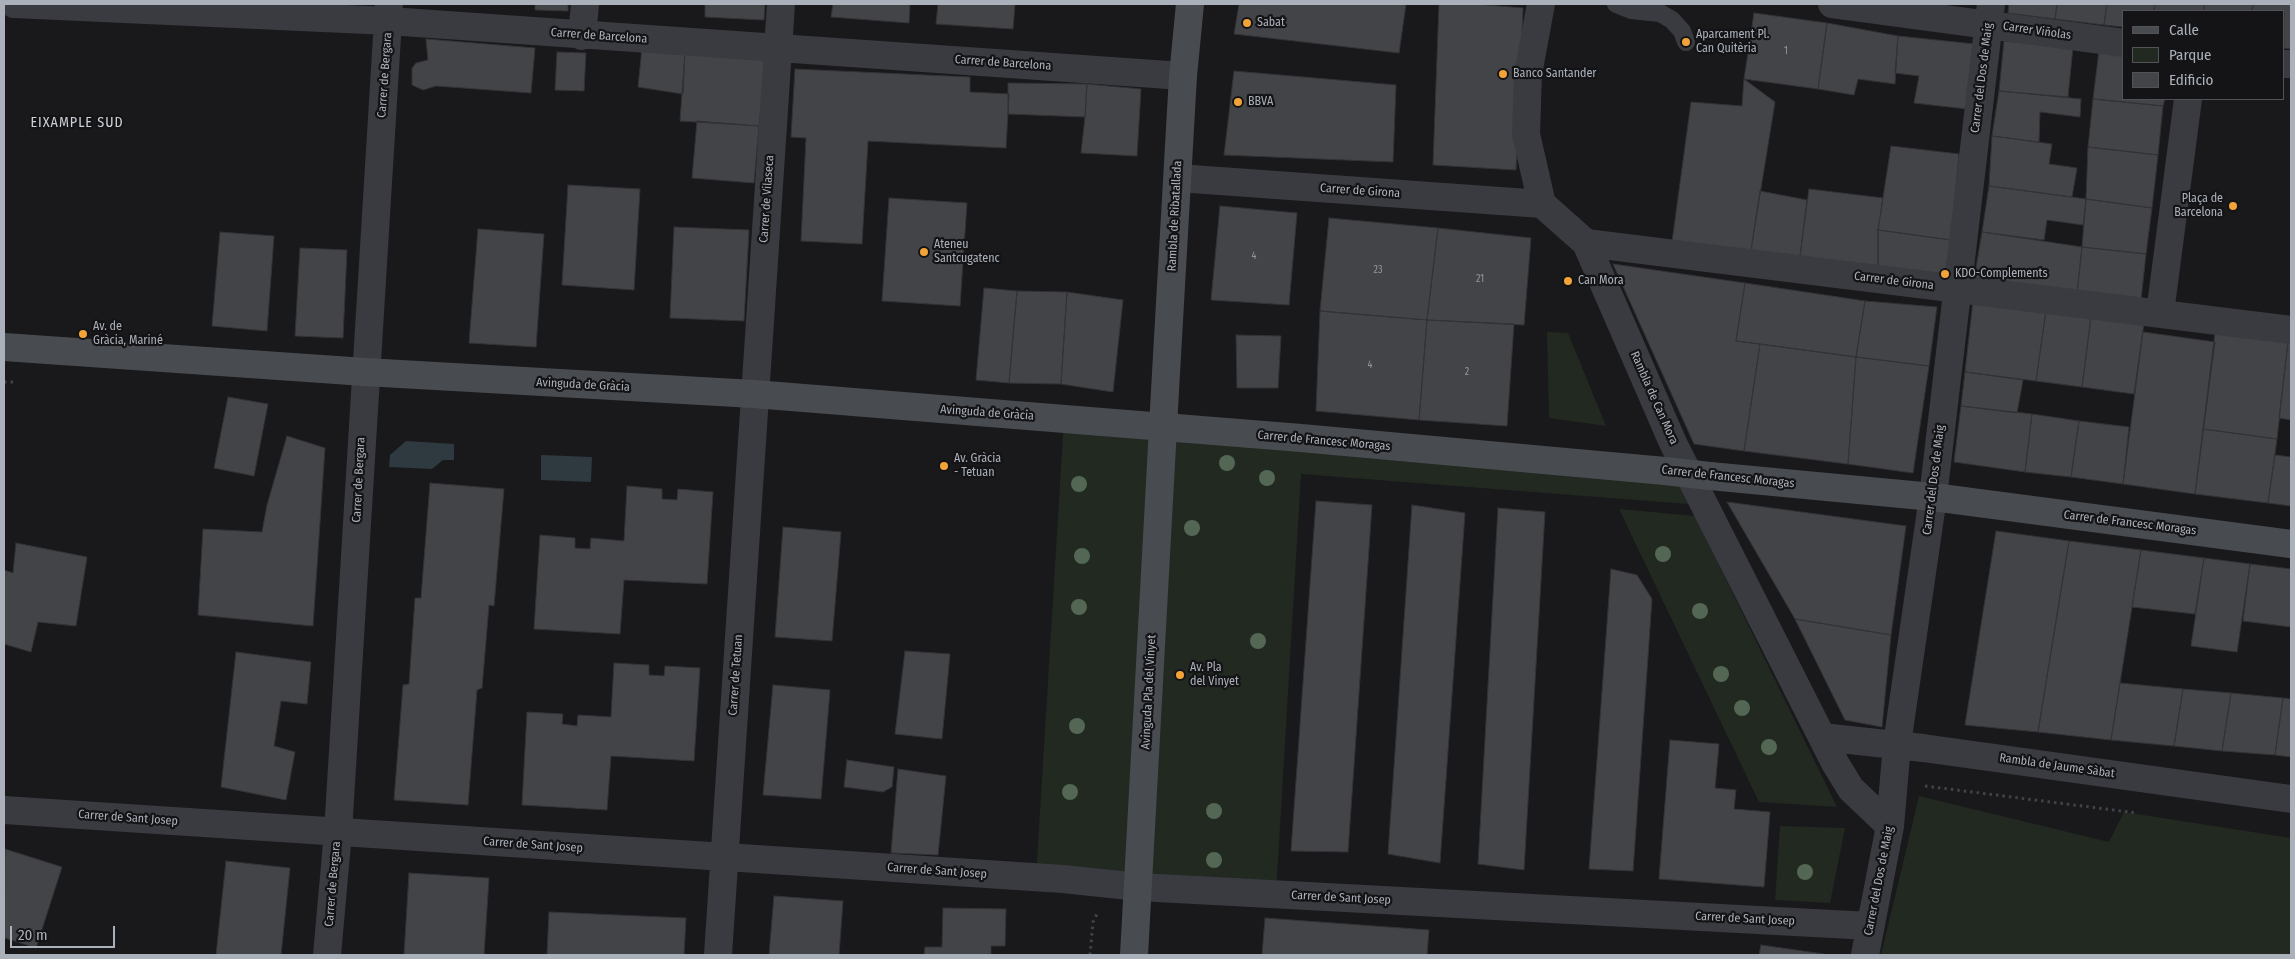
<!DOCTYPE html>
<html>
<head>
<meta charset="utf-8">
<style>
	body { margin:0 }
	#map { position:relative; width:2295px; height:959px; overflow:hidden; background:#19191b; font-family:"Fira Sans Condensed",sans-serif }
	canvas { display:block }
	.frame { position:absolute; inset:0; border:5px solid #abb1bb; pointer-events:none }
	.legend { position:absolute; left:2122px; top:10px; width:162px; height:90px; box-sizing:border-box; background:#141416; border:1px solid #505358; margin:0; padding:6px 9px; list-style:none; font-size:15px; color:#abb1bb }
	.legend li { display:flex; align-items:center; gap:10px; height:25px }
	.legend b { width:25px; border:1px solid #505358 }
	.scale { position:absolute; left:10px; top:926px; width:105px; height:22px; box-sizing:border-box; border:2px solid #abb1bb; border-top:0; padding-left:6px; font-size:15px; line-height:18px; white-space:nowrap; color:#abb1bb; -webkit-text-stroke:4px #141416; paint-order:stroke }
</style>
</head>
<body>
<div id="map">
<canvas width="2295" height="959"></canvas>
<div class="frame"></div>
<ul class="legend">
<li><b style="height:6px;background:#484b50"></b>Calle</li>
<li><b style="height:14px;background:#212921"></b>Parque</li>
<li><b style="height:14px;background:#434448"></b>Edificio</li>
</ul>
<div class="scale">20 m</div>
</div>
<script>
const ctx = document.querySelector('canvas').getContext('2d');
ctx.lineJoin = 'round';
function paint(path, color) { ctx.fillStyle = color; ctx.fill(path, 'evenodd'); }
const toPath = rows => new Path2D(rows.map(r => 'M' + r).join(''));
function strokePath(path, color, width, dash) { ctx.strokeStyle = color; ctx.lineWidth = width; ctx.lineCap = dash ? 'butt' : 'round'; ctx.setLineDash(dash || []); ctx.stroke(path); }
function write(font, color, halo, rows, align = 'center') {
  ctx.font = font + ' "Fira Sans Condensed",sans-serif'; ctx.lineWidth = 4.5; ctx.setLineDash([]); ctx.textBaseline = 'middle'; ctx.strokeStyle = halo; ctx.fillStyle = color; for (const [text, x, y, turn = 0] of rows) {
    ctx.save(); ctx.translate(x, y); ctx.rotate((+turn || 0) * Math.PI / 180); ctx.textAlign = isNaN(turn) ? turn : align; if (halo) ctx.strokeText(text, 0, 0); ctx.fillText(text, 0, 0); ctx.restore();
  }
}
const green = toPath([
	[1547,332,1568,333,1606,426,1549,418],
	[1064,419,1673,471,1688,504,1301,474,1276,894,1036,877],
	[1619,509,1695,516,1837,807,1759,802],
	[1919,796,2109,842,2124,812,2291,838,2291,955,1881,955],
	[1780,826,1845,828,1830,903,1775,900]
]);
const water = toPath([
	[406,441,454,444,454,460,443,460,432,469,389,467,390,455],
	[541,455,592,457,591,482,541,480]
]);
const building = toPath([
	[535,4,568,4,568,11,535,10,535,4],
	[705,4,765,4,764,20,705,17,705,4],
	[833,4,910,4,909,23,831,17,833,4],
	[938,4,1015,4,1013,29,936,24,938,4],
	[1239,4,1406,4,1399,53,1234,34,1239,4],
	[1439,4,1476,4,1523,8,1516,170,1433,165,1439,4],
	[2009,4,2057,4,2055,19,2008,13,2009,4],
	[2057,4,2107,4,2104,25,2055,19,2057,4],
	[2107,4,2155,4,2154,11,2124,11,2124,27,2104,25,2107,4],
	[2155,4,2205,4,2203,11,2154,11,2155,4],
	[2205,4,2253,4,2252,11,2203,11,2205,4],
	[2253,4,2291,4,2291,49,2284,48,2284,11,2252,11,2253,4],
	[1754,13,1827,23,1818,89,1744,79,1754,13],
	[1827,23,1898,36,1895,84,1858,79,1854,95,1818,89,1827,23],
	[1898,36,1975,44,1967,109,1914,103,1919,76,1895,73,1898,36],
	[426,39,535,48,531,93,436,86,423,90,412,85,412,68,416,63,428,60,426,39],
	[2004,41,2073,47,2068,97,1999,91,2004,41],
	[642,48,685,52,683,94,638,87,642,48],
	[2099,51,2124,54,2124,99,2165,99,2163,106,2093,99,2099,51],
	[557,52,586,53,584,91,555,90,557,52],
	[685,52,766,58,759,126,680,121,685,52],
	[795,69,970,77,970,92,1009,94,1006,148,868,141,862,244,801,241,806,138,791,137,795,69],
	[1234,71,1396,85,1393,162,1224,155,1234,71],
	[1744,79,1775,102,1751,250,1672,242,1691,102,1742,106,1744,79],
	[1008,83,1087,84,1085,117,1008,114,1008,83],
	[1087,84,1141,89,1137,156,1081,153,1085,117,1087,84],
	[1999,91,2081,99,2080,117,2040,112,2039,142,1992,136,1999,91],
	[2093,99,2163,106,2158,155,2088,147,2093,99],
	[697,121,759,126,754,183,692,178,697,121],
	[1992,136,2052,144,2049,164,2077,168,2072,197,1989,186,1992,136],
	[1891,146,1959,154,1951,240,1878,230,1891,146],
	[2088,147,2158,155,2152,208,2086,199,2088,147],
	[568,185,640,189,634,290,562,285,568,185],
	[1989,186,2086,199,2083,225,2047,220,2044,240,1982,232,1989,186],
	[1809,189,1883,198,1878,230,1878,267,1800,256,1809,189],
	[1760,191,1807,200,1800,256,1751,250,1760,191],
	[889,198,967,203,960,306,882,301,889,198],
	[2086,199,2152,208,2146,254,2082,247,2086,199],
	[1220,206,1297,213,1289,305,1211,300,1220,206],
	[1329,218,1438,228,1427,320,1320,311,1329,218],
	[674,227,749,230,744,321,670,318,674,227],
	[1438,228,1531,238,1524,325,1427,320,1438,228],
	[478,229,544,234,536,347,469,343,478,229],
	[1878,230,1951,240,1945,274,1878,267,1878,230],
	[220,232,274,236,267,331,212,326,220,232],
	[1982,232,2082,247,2077,294,1974,280,1982,232],
	[2082,247,2146,254,2141,300,2077,294,2082,247],
	[300,248,347,250,343,338,295,336,300,248],
	[1613,264,1745,283,1736,341,1760,344,1744,451,1694,444,1613,264],
	[1745,283,1865,301,1856,357,1736,341,1745,283],
	[984,288,1017,291,1009,383,976,380,984,288],
	[1017,291,1067,292,1061,384,1009,383,1017,291],
	[1067,292,1123,300,1113,392,1061,384,1067,292],
	[1865,301,1937,307,1929,366,1856,357,1865,301],
	[1973,301,2046,311,2036,381,1965,372,1973,301],
	[1320,311,1427,320,1419,420,1316,411,1320,311],
	[2046,311,2091,317,2082,387,2036,381,2046,311],
	[2091,317,2144,323,2134,394,2082,387,2091,317],
	[1427,320,1514,324,1507,426,1419,420,1427,320],
	[2143,332,2215,342,2195,494,2123,484,2143,332],
	[2215,333,2288,342,2277,439,2203,429,2215,333],
	[1236,335,1281,336,1278,388,1237,388,1236,335],
	[2288,342,2291,343,2291,420,2279,418,2288,342],
	[1760,344,1856,357,1848,464,1744,451,1760,344],
	[1856,357,1929,366,1913,473,1848,464,1856,357],
	[1965,372,2023,380,2017,413,1961,406,1965,372],
	[228,397,268,404,254,476,214,468,228,397],
	[1961,406,2032,414,2025,472,1954,462,1961,406],
	[2032,414,2079,421,2071,477,2025,472,2032,414],
	[2079,421,2129,427,2123,484,2071,477,2079,421],
	[2203,429,2277,439,2268,503,2195,494,2203,429],
	[287,436,325,448,313,626,198,615,203,529,262,532,267,505,287,436],
	[2275,455,2291,457,2291,506,2268,503,2275,455],
	[430,483,504,489,494,606,489,605,482,688,477,690,468,805,394,800,403,685,409,684,415,598,421,598,430,483],
	[627,486,662,489,662,499,677,500,678,489,713,492,707,584,624,580,620,634,534,629,540,535,575,538,575,548,590,549,591,538,624,541,627,486],
	[1316,501,1372,505,1348,852,1291,851,1316,501],
	[1727,502,1906,526,1891,635,1795,619,1727,502],
	[1412,505,1465,513,1440,863,1388,854,1412,505],
	[1498,508,1545,512,1524,870,1478,864,1498,508],
	[783,527,841,532,832,641,775,637,783,527],
	[1996,531,2069,541,2038,732,1965,725,1996,531],
	[2069,541,2141,550,2111,740,2038,732,2069,541],
	[16,543,87,557,76,626,38,622,31,652,4,644,4,570,13,573,16,543],
	[2141,550,2204,558,2195,614,2132,607,2141,550],
	[2204,558,2250,564,2237,652,2191,646,2204,558],
	[2250,564,2291,569,2291,627,2243,621,2250,564],
	[1611,569,1637,575,1652,599,1633,871,1589,869,1611,569],
	[1795,619,1891,635,1882,727,1845,720,1795,619],
	[905,651,950,654,942,739,895,734,905,651],
	[236,652,311,662,307,704,281,701,274,746,295,752,286,800,221,787,236,652],
	[614,663,649,665,649,675,664,676,665,666,700,668,694,761,611,756,607,810,522,805,527,712,563,714,562,724,577,726,578,715,611,717,614,663],
	[2120,683,2183,689,2174,746,2111,740,2120,683],
	[773,685,830,690,821,799,763,795,773,685],
	[2183,689,2231,693,2222,751,2174,746,2183,689],
	[2231,693,2283,698,2275,755,2222,751,2231,693],
	[2283,698,2291,699,2291,757,2275,755,2283,698],
	[1670,740,1719,744,1715,788,1736,790,1734,809,1770,812,1764,887,1659,879,1670,740],
	[847,760,894,767,892,787,883,792,844,787,847,760],
	[898,769,946,776,938,855,891,853,898,769],
	[5,849,62,867,36,948,5,938,4,940,5,849],
	[226,861,290,868,281,955,216,955,226,861],
	[409,873,489,878,484,955,404,955,409,873],
	[774,896,843,901,839,955,769,955,774,896],
	[943,908,1006,909,1005,946,991,946,991,955,924,955,925,947,942,947,943,908],
	[549,912,686,918,684,955,547,955,549,912],
	[1265,918,1429,930,1427,955,1262,955,1265,918],
	[1761,945,1824,954,1824,955,1759,955,1761,945]
]);
const path = toPath([
	[4,382,16,382],
	[1925,786,2137,813],
	[1090,955,1093,922,1097,914]
]);
const lane = toPath([
	[1616,4,1631,10,1660,13,1672,20,1682,31,1686,42]
]);
const street = toPath([
	[14,4,389,21,1183,76],
	[1541,4,1528,74,1526,134,1542,204,1586,243,1673,443,1835,763,1851,789,1890,826],
	[1832,4,2124,43],
	[582,36,585,4],
	[2284,64,2291,64],
	[1178,178,1542,204],
	[1586,243,2291,330],
	[2160,313,2188,99],
	[1822,737,1923,748,2291,799],
	[4,810,1063,879,1139,887,1870,926],
	[327,955,338,832,389,4],
	[718,955,781,4],
	[1865,955,1890,826,1897,744,1933,497,1991,4]
]);
const secondary = toPath([
	[4,347,365,372,754,394,1301,438,1665,471],
	[1710,476,1933,497,2291,544],
	[1134,955,1166,373,1183,76,1190,4]
]);
const secondaryBridge = toPath([
	[1665,471,1710,476]
]);
const trees = [
	[1227,463],
	[1267,478],
	[1079,484],
	[1192,528],
	[1663,554],
	[1082,556],
	[1079,607],
	[1700,611],
	[1258,641],
	[1721,674],
	[1742,708],
	[1077,726],
	[1769,747],
	[1070,792],
	[1214,811],
	[1214,860],
	[1805,872]
];
const markers = [
	[1247,23,5,"#f3a439"],
	[1686,42,5,"#f3a439"],
	[1503,74,5,"#f3a439"],
	[1238,102,5,"#f3a439"],
	[2233,206,5,"#f3a439"],
	[924,252,5,"#f3a439"],
	[1945,274,5,"#f3a439"],
	[1568,281,5,"#f3a439"],
	[83,334,5,"#f3a439"],
	[944,466,5,"#f3a439"],
	[1180,675,5,"#f3a439"]
];
const numberNames = [
	["1",1786,51],
	["4",1254,256],
	["23",1378,270],
	["21",1480,279],
	["4",1370,365],
	["2",1467,372]
];
const poiNames = [
	["Sabat",1257,23],
	["Aparcament Pl.",1696,35],
	["Can Quitèria",1696,49],
	["Banco Santander",1513,74],
	["BBVA",1248,102],
	["Plaça de",2223,199,"right"],
	["Barcelona",2223,213,"right"],
	["Ateneu",934,245],
	["Santcugatenc",934,259],
	["KDO-Complements",1955,274],
	["Can Mora",1578,281],
	["Av. de",93,327],
	["Gràcia, Mariné",93,341],
	["Av. Gràcia",954,459],
	["- Tetuan",954,473],
	["Av. Pla",1190,668],
	["del Vinyet",1190,682]
];
const streetNames = [
	["Carrer Viñolas",2037,31,8],
	["Carrer de Barcelona",599,36,4],
	["Carrer de Barcelona",1003,63,4],
	["Carrer de Bergara",385,75,-86],
	["Carrer del Dos de Maig",1982,78,-83],
	["Carrer de Girona",1360,191,4],
	["Carrer de Vilaseca",767,199,-86],
	["Rambla de Ribatallada",1175,216,-87],
	["Carrer de Girona",1894,281,7],
	["Avinguda de Gràcia",583,385,3],
	["Rambla de Can Mora",1654,398,66],
	["Avinguda de Gràcia",987,413,4],
	["Carrer de Francesc Moragas",1324,441,5],
	["Carrer de Francesc Moragas",1728,477,6],
	["Carrer de Bergara",359,480,-87],
	["Carrer del Dos de Maig",1934,480,-83],
	["Carrer de Francesc Moragas",2130,523,7],
	["Carrer de Tetuan",736,675,-86],
	["Avinguda Pla del Vinyet",1149,692,-87],
	["Rambla de Jaume Sàbat",2057,766,8],
	["Carrer de Sant Josep",128,818,4],
	["Carrer de Sant Josep",533,845,4],
	["Carrer de Sant Josep",937,871,4],
	["Carrer del Dos de Maig",1879,881,-79],
	["Carrer de Bergara",333,884,-85],
	["Carrer de Sant Josep",1341,898,3],
	["Carrer de Sant Josep",1745,919,3]
];
const neighbourhoodNames = [
	["EIXAMPLE SUD",77,123]
];
paint(green, '#212921');
paint(water, '#2e3a40');
paint(building, '#434448');
strokePath(building, '#333337', 1);
strokePath(path, '#404347', 3, [2.5, 4]);
strokePath(lane, '#3a3b40', 18);
strokePath(street, '#3a3b40', 28);
strokePath(secondary, '#484b50', 28);
strokePath(secondaryBridge, '#484b50', 28);
ctx.fillStyle = '#536754';
for (const [x, y] of trees) { ctx.beginPath(); ctx.arc(x, y, 8, 0, 2 * Math.PI); ctx.fill(); }
for (const [x, y, r, color] of markers) { const dot = new Path2D(); dot.arc(x, y, r, 0, 2 * Math.PI); ctx.fillStyle = color; ctx.fill(dot); strokePath(dot, '#141416', 2); }
write('10px', '#91969e', null, numberNames);
write('12px', '#abb1bb', '#141416', poiNames, 'left');
write('12px', '#abb1bb', '#141416', streetNames);
ctx.letterSpacing = '1px';
write('14px', '#ccd0d7', '#141416', neighbourhoodNames);
ctx.letterSpacing = '0px';
</script>
</body>
</html>
